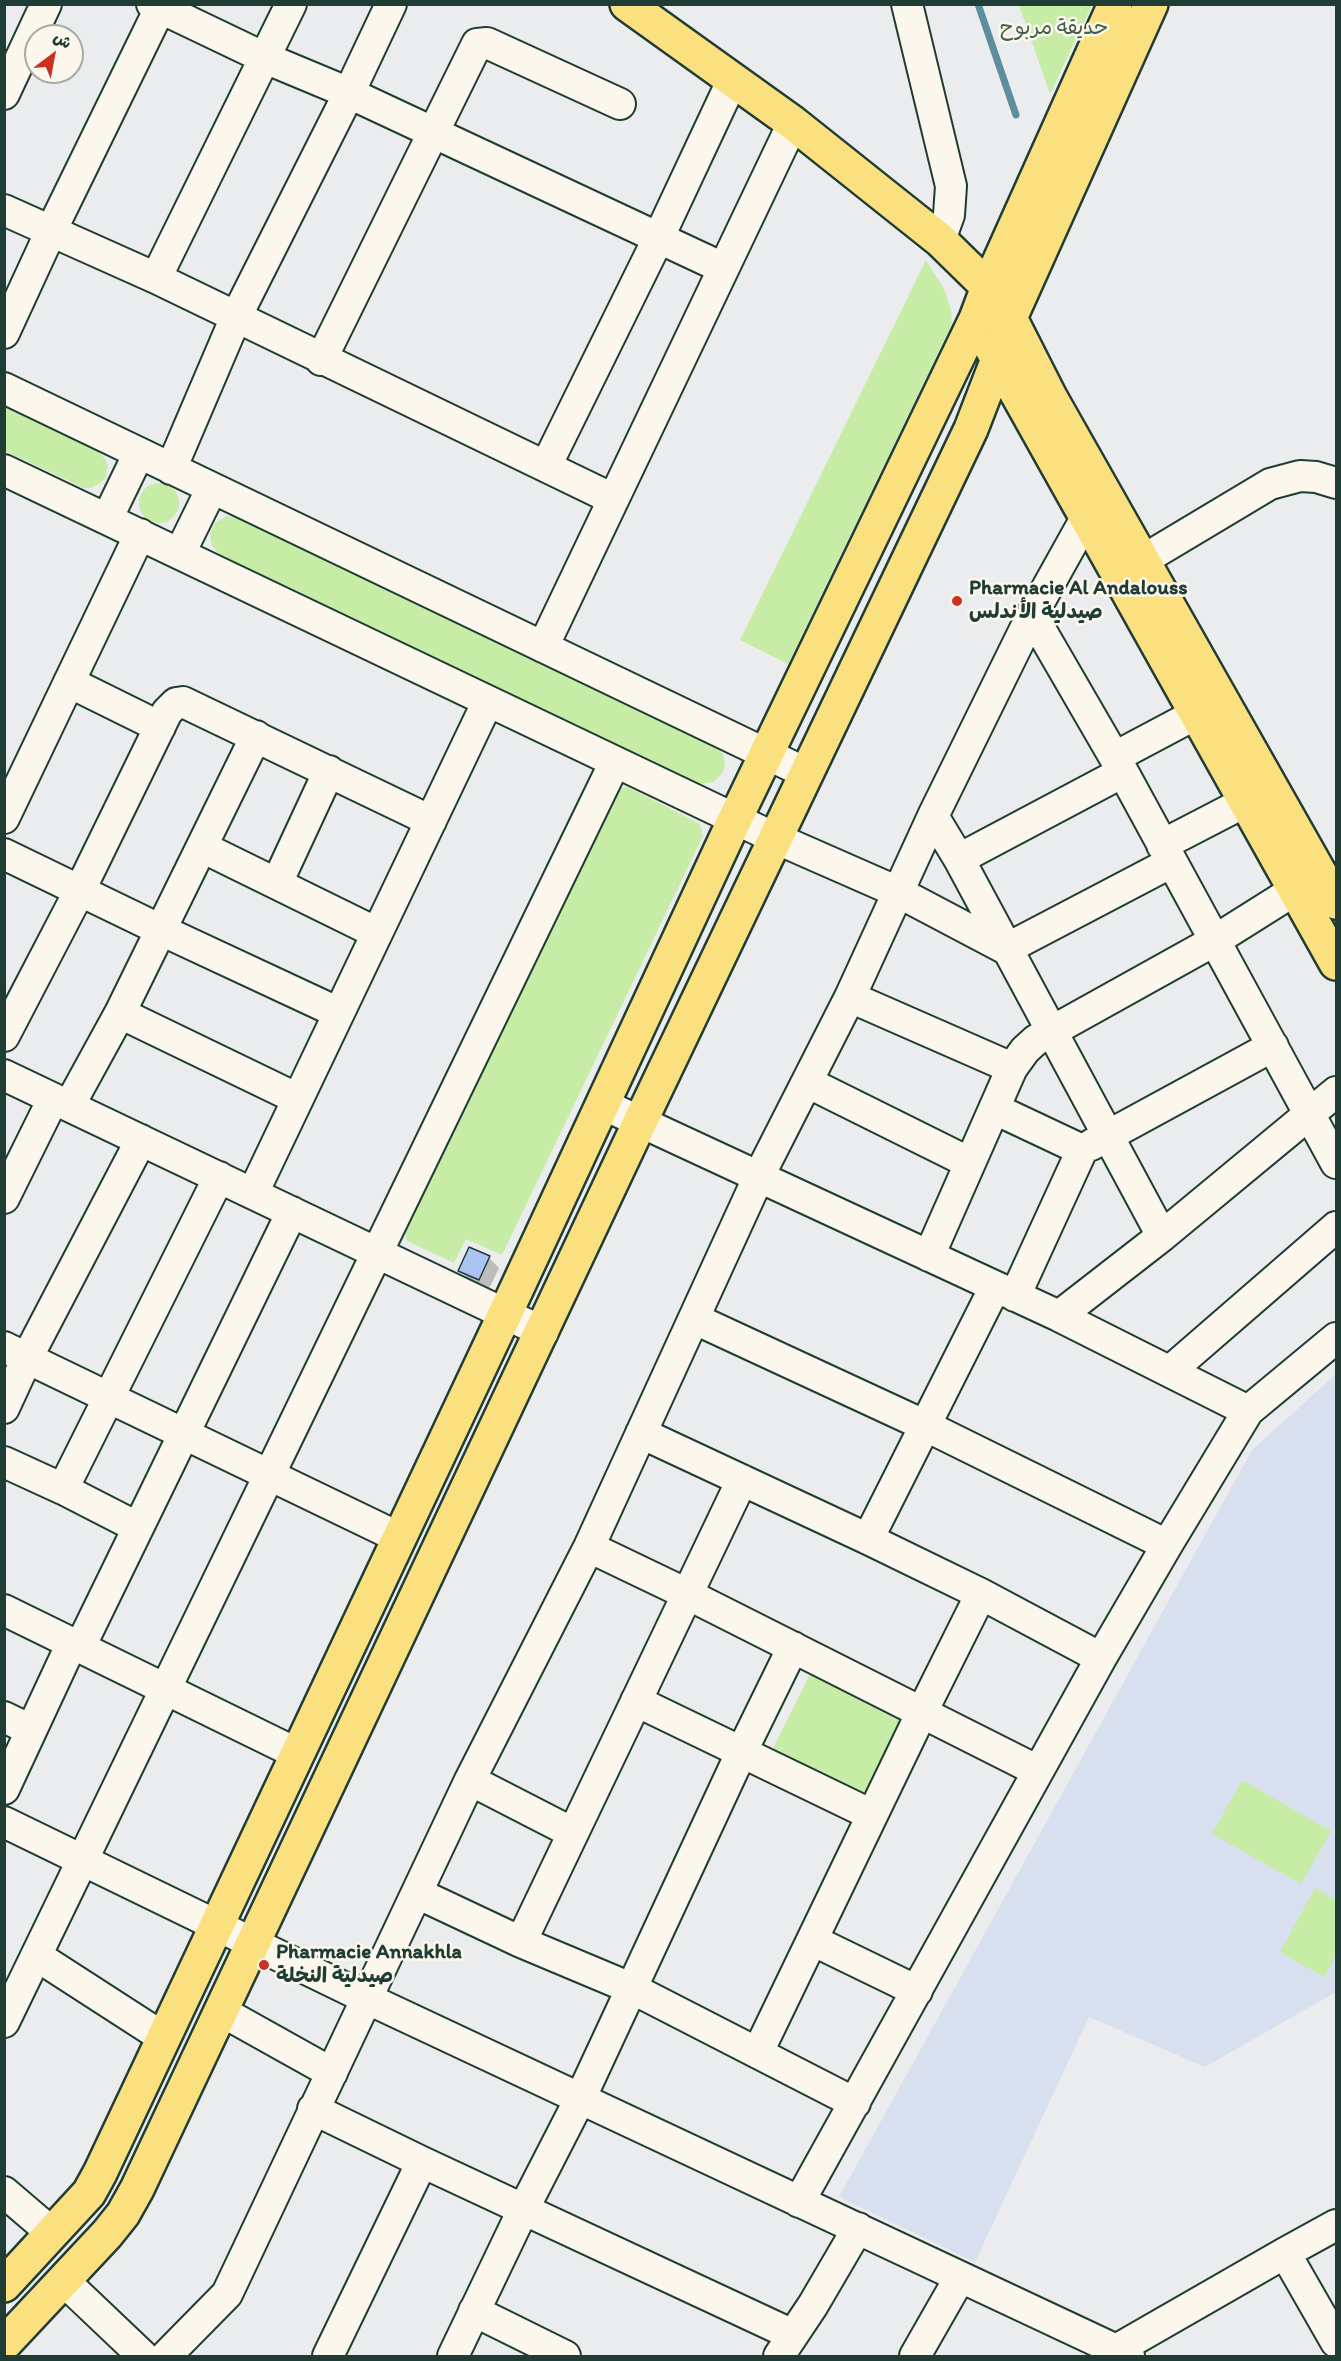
<!DOCTYPE html>
<html>
<head>
<meta charset="utf-8">
<style>
	body { margin:0 }
	#map { position:relative; width:1341px; height:2361px; overflow:hidden; background:#ebeced; font-family:Itim,"Playpen Sans Arabic",sans-serif }
	canvas { display:block }
	.frame { position:absolute; inset:0; border:6px solid #1f3d34; pointer-events:none }
	.north { position:absolute; left:24px; top:24px; width:60px; height:60px; box-sizing:border-box; background:#fbf7ec; border:2px solid #a3ada2; border-radius:50%; rotate:32deg; font-size:16px; font-weight:700; line-height:24px; text-align:center; color:#1f3d34 }
	.north::after { content:''; display:block; margin:auto; width:21px; height:27px; background:#c8321e; clip-path:polygon(50% 0,100% 100%,50% 72%,0 100%) }
</style>
</head>
<body>
<div id="map">
<canvas width="1341" height="2361"></canvas>
<div class="frame"></div>
<div class="north">ش</div>
</div>
<script>
const ctx = document.querySelector('canvas').getContext('2d');
ctx.lineJoin = 'round';
function paint(path, color) { ctx.fillStyle = color; ctx.fill(path, 'evenodd'); }
const toPath = rows => new Path2D(rows.map(r => 'M' + r).join(''));
function strokePath(path, color, width, dash) { ctx.strokeStyle = color; ctx.lineWidth = width; ctx.lineCap = dash ? 'butt' : 'round'; ctx.setLineDash(dash || []); ctx.stroke(path); }
function write(font, color, halo, rows, align = 'center') {
  ctx.font = font + ' Itim,"Playpen Sans Arabic",sans-serif'; ctx.lineWidth = 5; ctx.setLineDash([]); ctx.textBaseline = 'middle'; ctx.strokeStyle = halo; ctx.fillStyle = color; for (const [text, x, y, turn = 0] of rows) {
    ctx.save(); ctx.translate(x, y); ctx.rotate((+turn || 0) * Math.PI / 180); ctx.textAlign = isNaN(turn) ? turn : align; if (halo) ctx.strokeText(text, 0, 0); ctx.fillText(text, 0, 0); ctx.restore();
  }
}
const built = toPath([
	[1336,1374,1336,1992,1205,2067,1089,2017,975,2262,839,2197,1252,1450]
]);
const green = toPath([
	[1019,5,1092,5,1050,94],
	[926,260,944,289,951,310,952,324,788,664,740,640],
	[4,406,97,450,105,459,108,465,106,477,102,482,91,488,84,488,5,451],
	'139 503a20 20 0 1 1 40 0a20 20 0 1 1-40 0Z',
	[227,516,240,519,714,746,723,754,725,766,723,772,714,782,701,784,695,782,220,555,212,546,210,534,215,523],
	[626,786,700,824,703,836,502,1255,466,1239,454,1263,407,1241,405,1232,616,792],
	[812,1670,907,1717,865,1801,770,1754],
	[1242,1780,1331,1831,1301,1884,1212,1834],
	[1315,1888,1336,1900,1336,1955,1324,1977,1280,1952]
]);
const shadow = toPath([
	[489,1258,499,1268,489,1289,470,1281,460,1270]
]);
const stream = toPath([
	[978,4,1016,115]
]);
const building = toPath([
	[469,1247,490,1256,479,1280,458,1271,469,1247]
]);
const minor = toPath([
	[152,4,265,58,349,93,391,4],
	[907,4,951,186,949,215,940,240],
	[4,94,46,4],
	[4,210,156,278,613,499],
	[156,278,291,4],
	[4,333,51,231,160,8],
	[321,360,477,44,487,43,620,104],
	[4,388,806,773],
	[546,466,658,239,733,79],
	[171,469,236,317,349,93,723,268],
	[4,470,775,838,898,892,1006,949,1172,862],
	[107,519,139,453],
	[180,553,212,488],
	[1143,560,1270,484,1300,476,1316,477,1336,483],
	[1032,615,1123,772,1336,1163],
	[543,647,793,123],
	[69,682,160,727],
	[1115,757,1196,714],
	[933,816,959,859,1162,1236],
	[4,818,140,534],
	[1162,845,1245,802],
	[202,847,377,933],
	[4,854,161,930,339,1013],
	[959,859,1123,772],
	[277,883,329,771],
	[850,997,1012,1068],
	[120,1013,298,1099],
	[4,1036,80,890,167,712,176,703,183,702,431,821],
	[4,1075,543,1332],
	[807,1082,970,1163],
	[602,1104,1059,1316,1248,1411,1336,1338],
	[69,1106,120,1013,256,736],
	[995,1109,1082,1150,1015,1296],
	[1091,1145,1273,1046],
	[253,1193,488,701],
	[4,1198,53,1099],
	[929,1256,1012,1068,1025,1050,1036,1040,1214,941,1295,890],
	[1059,1316,1162,1236,1336,1092],
	[695,1319,926,1426,1167,1545],
	[4,1347,400,1538],
	[1170,1371,1336,1227],
	[4,1408,27,1358,141,1140],
	[641,1433,868,1539,981,1594,1101,1658],
	[4,1462,63,1489,219,1177],
	[63,1489,137,1527],
	[868,1539,995,1287],
	[589,1547,687,1594,1038,1771],
	[4,1610,298,1754],
	[80,1647,292,1212],
	[636,1701,872,1815],
	[4,1717,31,1730],
	[470,1780,573,1833],
	[4,1789,72,1643],
	[4,1822,368,1999,1129,2356],
	[417,1893,521,1942,633,1989,855,2103],
	[812,1940,917,1991],
	[521,1942,742,1480],
	[37,1956,164,2038],
	[221,2011,332,2073],
	[4,2022,615,762],
	[758,2052,922,1712,981,1594],
	[313,2109,422,2162,793,2335],
	[4,2192,52,2233],
	[799,2202,1101,1658,1167,1545,1248,1411],
	[1285,2253,1336,2342],
	[63,2280,143,2356],
	[474,2311,565,2356],
	[1116,2350,1285,2253,1336,2225],
	[166,2356,227,2294,470,1780,589,1547,759,1176,850,997,933,816,1032,615,1086,518],
	[328,2356,422,2162],
	[453,2356,523,2210,581,2097,742,1751,793,1647],
	[779,2356,813,2305,858,2228],
	[915,2356,959,2279]
]);
const major = toPath([
	[627,4,793,123,940,240,988,287,1010,318,1050,397,1336,902],
	[991,347,1336,963],
	[4,2285,89,2193,100,2173,505,1314,735,819,976,319,988,287,1115,4],
	[4,2344,107,2234,123,2214,137,2189,640,1122,971,429,998,359,1010,318,1151,4]
]);
const markers = [
	[957,601,6,"#c8321e"],
	[264,1965,6,"#c8321e"]
];
const parkNames = [
	["حديقة مربوح",1054,29]
];
const poiNames = [
	["Pharmacie Al Andalouss",969,589],
	["صيدلية الأندلس",969,613],
	["Pharmacie Annakhla",276,1953],
	["صيدلية النخلة",276,1977]
];
paint(built, '#d8dfee');
paint(green, '#c7eca6');
paint(shadow, '#0003');
strokePath(stream, '#5c8e9e', 7);
paint(building, '#acc2f1');
strokePath(building, '#1f3d34', 1.5);
strokePath(minor, '#1f3d34', 34);
strokePath(major, '#1f3d34', 38);
strokePath(minor, '#fbf7ec', 30);
strokePath(major, '#fbe080', 33);
for (const [x, y, r, color] of markers) { const dot = new Path2D(); dot.arc(x, y, r, 0, 2 * Math.PI); ctx.fillStyle = color; ctx.fill(dot); strokePath(dot, '#fbf7ec', 2); }
write('21px', '#41604b', '#fbf7ec', parkNames);
write('bold 21px', '#1f3d34', '#fbf7ec', poiNames, 'left');
</script>
</body>
</html>
